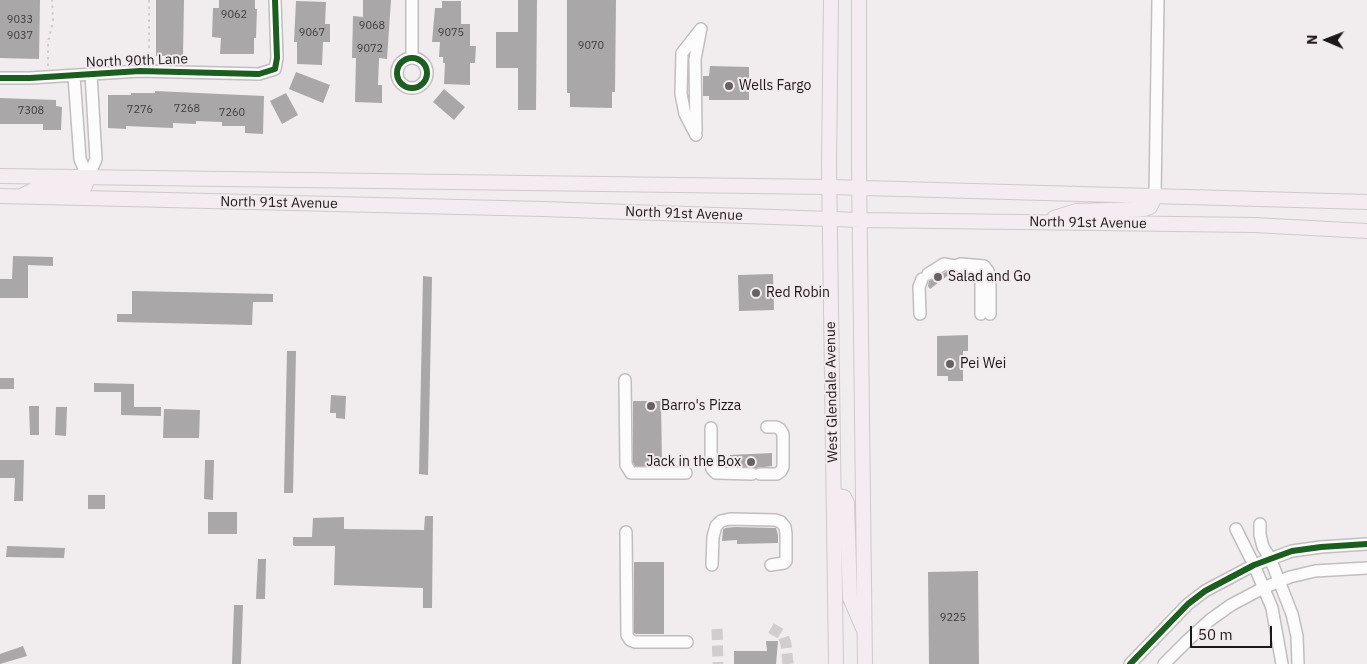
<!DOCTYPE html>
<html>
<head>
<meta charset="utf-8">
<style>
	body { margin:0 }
	#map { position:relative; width:1367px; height:664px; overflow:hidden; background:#f1ecee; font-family:"IBM Plex Sans",sans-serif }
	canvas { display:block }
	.north { position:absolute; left:1302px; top:15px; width:50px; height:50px; -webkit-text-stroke:4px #f3eaee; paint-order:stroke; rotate:271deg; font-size:14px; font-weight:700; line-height:20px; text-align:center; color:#1b1819 }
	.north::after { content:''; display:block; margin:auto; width:18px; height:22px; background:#1b1819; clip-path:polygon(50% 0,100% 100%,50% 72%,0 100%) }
	.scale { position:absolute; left:1190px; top:626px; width:82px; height:22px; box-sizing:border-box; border:2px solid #1b1819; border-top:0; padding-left:6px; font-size:15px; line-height:18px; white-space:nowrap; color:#1b1819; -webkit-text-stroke:4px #f3eaee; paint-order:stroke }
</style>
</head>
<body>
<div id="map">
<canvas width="1367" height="664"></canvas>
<div class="north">N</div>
<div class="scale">50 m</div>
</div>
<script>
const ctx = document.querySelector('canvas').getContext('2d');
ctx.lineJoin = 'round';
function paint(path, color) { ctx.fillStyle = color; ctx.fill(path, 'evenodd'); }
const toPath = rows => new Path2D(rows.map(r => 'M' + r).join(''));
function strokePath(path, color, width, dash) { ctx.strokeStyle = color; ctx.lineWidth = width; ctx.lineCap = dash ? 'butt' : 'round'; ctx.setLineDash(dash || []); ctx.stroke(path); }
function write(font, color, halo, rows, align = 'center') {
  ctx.font = font + ' "IBM Plex Sans",sans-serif'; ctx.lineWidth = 4; ctx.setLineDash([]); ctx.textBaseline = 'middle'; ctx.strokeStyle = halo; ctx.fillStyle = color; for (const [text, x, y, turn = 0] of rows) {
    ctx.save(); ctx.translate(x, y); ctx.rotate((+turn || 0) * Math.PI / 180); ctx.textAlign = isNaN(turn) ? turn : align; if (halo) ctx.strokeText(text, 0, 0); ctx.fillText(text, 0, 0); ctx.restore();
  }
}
const building = toPath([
	[0,0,40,0,39,59,0,58],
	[156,0,184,0,183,56,156,56],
	[219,0,255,0,255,9,257,9,256,38,254,38,254,54,220,54,221,38,212,37,213,8,219,8],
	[363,0,391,0,387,59,379,58,378,85,382,85,382,103,355,102,356,58,352,58,353,16,363,17],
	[518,0,537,0,536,110,518,110,518,68,496,68,496,32,518,32],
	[567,0,616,0,615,92,612,92,612,108,570,107,570,93,567,93],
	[296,1,326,2,325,24,330,24,330,42,323,42,322,65,297,64,297,42,294,42],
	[442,1,461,1,461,24,470,24,470,46,476,46,475,63,470,63,470,85,444,84,445,63,443,63,443,57,439,57,440,42,432,42,435,8,442,8],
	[710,66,749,67,749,100,709,100,709,96,703,96,703,76,709,76],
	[296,72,330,85,323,103,289,89],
	[444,89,465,107,454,120,433,102],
	[155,91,264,96,263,134,245,133,245,126,222,126,222,122,196,121,196,124,173,123,173,128,126,126,126,129,108,128,108,95,131,95,131,93,155,93],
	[286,93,298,115,282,124,270,101],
	[0,98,56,100,56,106,62,107,61,130,43,130,43,124,0,124],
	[13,256,53,257,53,266,28,265,28,298,0,298,0,279,12,279],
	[946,272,951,273,930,289,928,286,929,281],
	[773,274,774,310,739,311,738,275],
	[423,276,432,277,428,475,419,474],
	[132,291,273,294,273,302,253,302,252,325,117,322,117,314,132,314],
	[968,335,968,351,963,351,963,381,948,381,948,376,937,376,937,336],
	[287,351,296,351,293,493,284,493],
	[0,378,14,378,14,389,0,389],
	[94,383,134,384,134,407,161,407,161,416,121,415,121,392,94,392],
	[331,395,346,396,345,419,336,418,336,413,330,413],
	[633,401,661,401,662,466,635,466,633,463],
	[29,406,39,406,39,435,30,435],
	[56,407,67,407,66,436,55,435],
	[164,409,200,410,199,438,163,438],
	[772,453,772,466,756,468,730,466,730,455],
	[0,460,24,460,23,501,14,501,15,478,0,478],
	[205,460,214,460,213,500,204,499],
	[88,495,105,495,105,509,88,509],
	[208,512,237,512,237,534,208,534],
	[425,516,433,516,432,608,423,608,423,588,334,585,335,546,295,546,293,545,293,537,312,537,313,518,344,517,344,529,424,530],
	[735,527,776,528,778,535,778,543,737,544,737,540,722,541,723,530,725,528],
	[7,546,65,548,64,558,6,557],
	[258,559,266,559,265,599,256,599],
	[634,562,664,562,664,634,636,634,634,633],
	[978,571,979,664,929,664,928,572],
	[234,605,243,605,241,664,232,664],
	[766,641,778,641,776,664,734,664,734,651,767,651],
	[23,646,27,656,0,664,0,654]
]);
const minorTunnel = toPath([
	[771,628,783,635,786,644,788,664],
	[717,629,718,664]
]);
const path = toPath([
	[149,61,149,0],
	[48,66,48,42,53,21,52,0]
]);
const minor = toPath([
	[412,58,412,0],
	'397 73a15 15 0 1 1 30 0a15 15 0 1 1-30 0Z',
	[74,76,80,159,88,178],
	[0,78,30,78,140,71,259,74,275,69,277,58,275,0],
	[696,131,695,59,700,33],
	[696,135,685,114,681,94,682,53,701,29],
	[88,178,96,159,91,74],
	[1155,197,1158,0],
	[964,271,976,272,981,279,981,314],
	[928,274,944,264,955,266,961,264,984,266,988,271,990,279,990,314],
	[920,314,919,287,922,279],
	[625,380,626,465,631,473,686,473],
	[711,428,711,463,712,469,716,473,752,474],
	[760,474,777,474,781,471,783,467,783,434,780,429,776,427,767,427],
	[1260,524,1260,535,1263,547,1270,558,1292,614,1297,636,1298,664],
	[1236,529,1254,565,1272,608,1282,664],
	[626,532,627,635,630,640,635,642,687,642],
	[712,565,713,537,716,526,721,521,730,519,775,520,781,522,785,527,786,534,786,561,784,563,771,565],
	[1130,664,1188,604,1205,591,1254,565,1292,551,1321,547,1367,544],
	[1164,664,1188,640,1210,620,1231,605,1263,588,1290,577,1315,571,1367,568]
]);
const major = toPath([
	[831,0,829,165,836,664],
	[859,0,859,168,865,664],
	[0,176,829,187,1367,202],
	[23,195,40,187,81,188,85,186,88,178],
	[0,196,543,209,860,220,1254,225,1367,231],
	[1054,218,1076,211,1144,209,1150,207,1155,197],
	[834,495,844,497,847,503,850,598,863,628]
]);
const cycleway = toPath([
	'397 73a15 15 0 1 1 30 0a15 15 0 1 1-30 0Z',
	[0,78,30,78,140,71,259,74,275,69,277,58,275,0],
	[1130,664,1188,604,1205,591,1254,565,1292,551,1321,547,1367,544]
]);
const markers = [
	[729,86,5,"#666264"],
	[938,277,5,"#666264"],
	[756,293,5,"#666264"],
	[950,364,5,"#666264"],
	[651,406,5,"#666264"],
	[751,462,5,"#666264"]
];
const numberNames = [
	["9062",234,15],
	["9033",20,20],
	["9068",372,26],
	["9067",312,33],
	["9075",451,33],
	["9037",20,36],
	["9070",591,46],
	["9072",370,49],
	["7268",187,109],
	["7276",140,110],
	["7308",31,111],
	["7260",232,113],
	["9225",953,618]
];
const streetNames = [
	["North 90th Lane",137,61,-2],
	["North 91st Avenue",279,203,1],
	["North 91st Avenue",684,214,2],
	["North 91st Avenue",1088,223,1],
	["West Glendale Avenue",832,392,-91]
];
const poiNames = [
	["Wells Fargo",739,86],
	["Salad and Go",948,277],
	["Red Robin",766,293],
	["Pei Wei",960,364],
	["Barro's Pizza",661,406],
	["Jack in the Box",741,462,"right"]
];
paint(building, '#aaa7a8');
strokePath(minorTunnel, '#d1ccce', 11, [11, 5.5]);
strokePath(minor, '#c1bebf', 14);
strokePath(major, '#cdcacb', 16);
strokePath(path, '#cecccd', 2, [2.5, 4]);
strokePath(minor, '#fdfcfc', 11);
strokePath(major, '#f4ecf0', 14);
strokePath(cycleway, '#1b5e20', 6);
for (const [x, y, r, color] of markers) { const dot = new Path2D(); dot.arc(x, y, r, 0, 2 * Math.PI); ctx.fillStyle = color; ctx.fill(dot); strokePath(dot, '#f3eaee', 2); }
write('11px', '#3f3c3d', null, numberNames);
write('14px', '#1b1819', '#f3eaee', streetNames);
write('14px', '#1b1819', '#f3eaee', poiNames, 'left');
</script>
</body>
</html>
